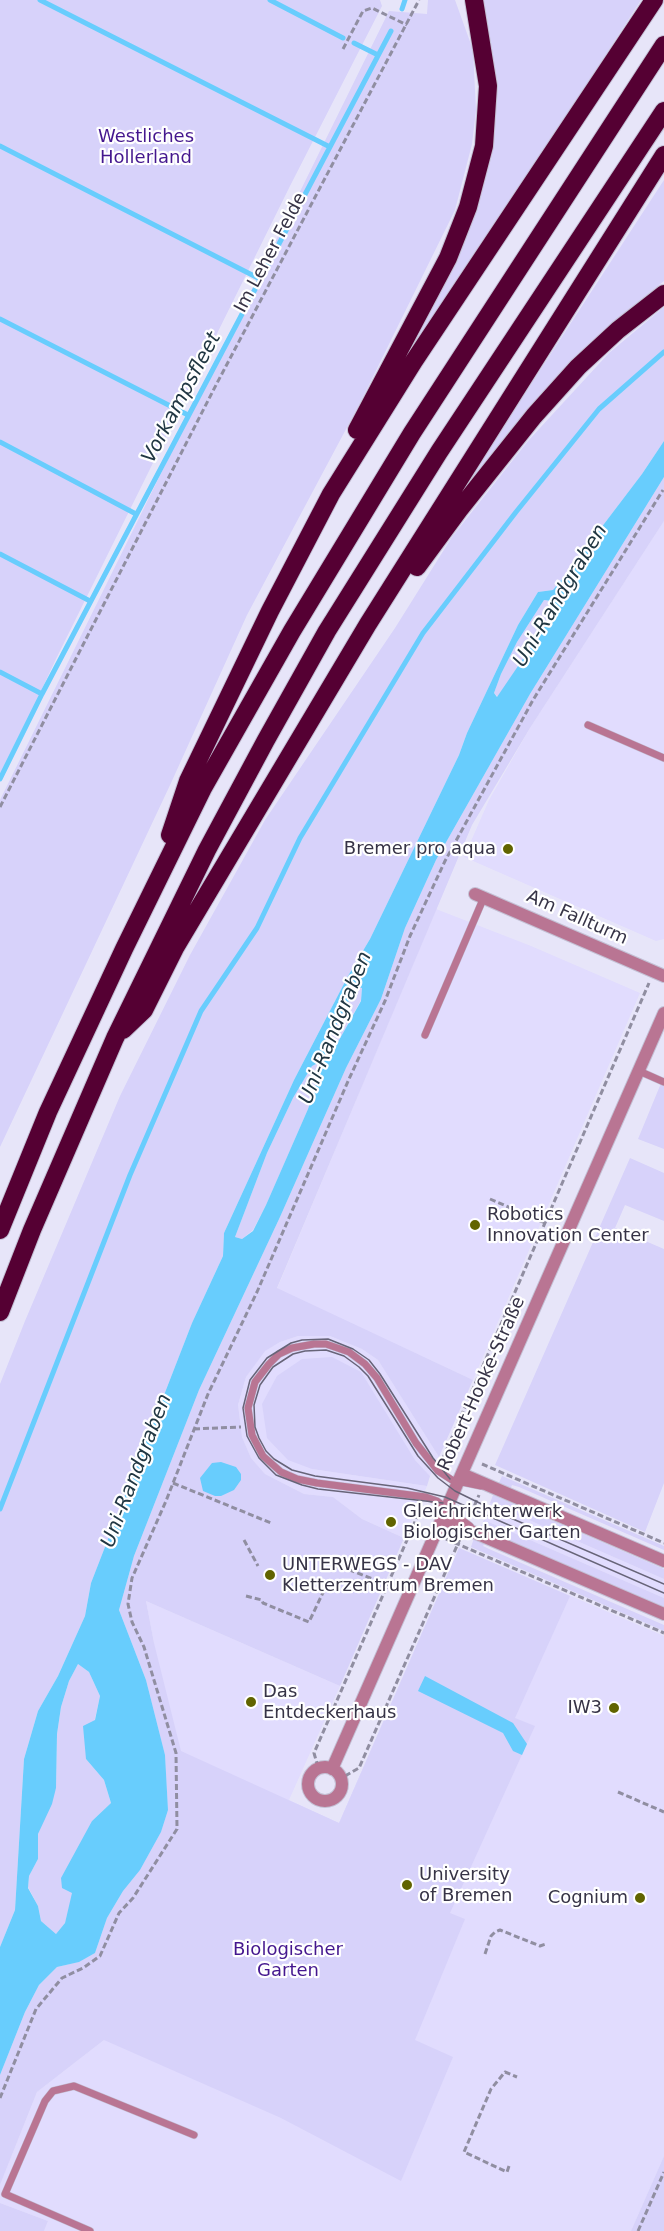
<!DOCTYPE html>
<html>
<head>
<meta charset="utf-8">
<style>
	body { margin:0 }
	canvas { display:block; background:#e7e5f9 }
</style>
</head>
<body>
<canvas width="664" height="2231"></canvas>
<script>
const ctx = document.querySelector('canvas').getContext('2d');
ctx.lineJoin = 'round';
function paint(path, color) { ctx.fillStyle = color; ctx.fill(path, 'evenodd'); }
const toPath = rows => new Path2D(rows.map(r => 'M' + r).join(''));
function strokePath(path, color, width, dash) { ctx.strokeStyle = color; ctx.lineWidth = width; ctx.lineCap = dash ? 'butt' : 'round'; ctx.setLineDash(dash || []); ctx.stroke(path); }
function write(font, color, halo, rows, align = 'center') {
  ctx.font = font + ' "DejaVu Sans",sans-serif'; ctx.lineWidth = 4.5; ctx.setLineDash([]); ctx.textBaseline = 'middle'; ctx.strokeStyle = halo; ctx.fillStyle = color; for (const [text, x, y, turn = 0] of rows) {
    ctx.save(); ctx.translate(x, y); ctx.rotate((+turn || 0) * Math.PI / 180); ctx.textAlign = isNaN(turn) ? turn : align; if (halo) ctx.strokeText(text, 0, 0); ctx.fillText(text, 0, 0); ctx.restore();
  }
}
const built = toPath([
	[664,521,664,939,656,941,464,857,489,800,530,728],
	[436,909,531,946,640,993,473,1380,277,1289],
	[298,1336,330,1336,362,1349,378,1360,439,1457,430,1476,415,1460,312,1469,427,1486,404,1538,362,1519,333,1497,304,1494,265,1474,251,1458,242,1437,238,1405,246,1377,264,1351,280,1342],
	[490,1503,664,1579,664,1598,484,1520],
	[459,1548,664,1636,664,2156,631,2231,44,2231,48,2221,0,2203,0,2185,37,2092,104,2040,154,1643,146,1601,340,1686,289,1800,339,1823]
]);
const green = toPath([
	[0,0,380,0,382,6,290,186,55,661,0,779],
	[428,0,455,0,473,50,476,110,472,144,455,210,361,401,247,615,171,783,0,1147,0,800,389,11,427,14],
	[482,0,641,0,409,360,405,357,456,259,480,198,492,144,495,98,489,32],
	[664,180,664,281,620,316,556,381,453,504],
	[664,307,664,441,642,474,566,574,553,590,538,592,518,625,467,733,459,755,370,939,348,976,294,1080,224,1233,223,1256,192,1323,91,1583,85,1616,58,1676,38,1711,24,1759,15,1910,0,1947,0,1384,25,1321,120,1096,190,955,265,820,395,628,452,537,528,441,609,353],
	[664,477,664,521,530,728,472,825,277,1288,473,1380,439,1457,378,1360,362,1349,330,1336,298,1336,280,1342,265,1351,246,1377,238,1405,242,1437,251,1458,265,1474,304,1494,333,1497,362,1519,404,1538,340,1686,146,1601,154,1643,181,1751,339,1823,459,1548,570,1596,515,1718,535,1726,450,1913,465,1919,415,2040,453,2057,401,2181,281,2118,104,2040,37,2092,0,2185,0,2075,25,2012,39,1985,57,1967,78,1962,95,1953,107,1918,123,1891,140,1870,161,1832,168,1810,165,1755,146,1680,119,1610,134,1556,199,1390,280,1217,346,1068,381,999,405,928,436,860,530,694],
	[544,600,552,601,552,615,498,697,494,693,501,674,517,642],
	[356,987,362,988,361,1000,334,1049,328,1048,327,1043],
	[318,1063,323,1066,308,1109,266,1205,253,1230,242,1239,235,1237,267,1153,293,1098,312,1066],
	[664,1076,664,1149,638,1139],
	[630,1158,664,1173,664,1221,625,1205,615,1228,664,1249,664,1483,645,1532,495,1465],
	[332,1357,361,1372,415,1460,430,1476,427,1486,312,1469,288,1460,267,1438,262,1404,277,1376,302,1359],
	[502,1476,664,1546,664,1550,519,1487,512,1485,510,1490,498,1485],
	[493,1495,664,1569,664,1579,490,1503],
	[484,1520,664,1598,664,1608,480,1528],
	[474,1538,485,1543,483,1546,489,1549,664,1625,664,1631,471,1547],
	[78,1664,89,1672,100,1696,86,1759,104,1780,111,1803,92,1821,65,1923,56,1934,41,1921,38,1906,28,1887,29,1876,38,1859,38,1834,56,1788,57,1734,61,1707,69,1681],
	[664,2156,664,2231,631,2231],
	[0,2203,48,2221,44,2231,0,2231]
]);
const water = toPath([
	[664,441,664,477,530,694,436,860,405,928,381,999,346,1068,280,1217,199,1390,134,1556,119,1610,146,1680,165,1755,168,1810,161,1832,140,1870,123,1891,107,1918,95,1953,79,1962,57,1967,39,1985,25,2012,0,2075,0,1947,15,1910,24,1759,38,1711,58,1676,85,1616,91,1583,192,1323,223,1256,224,1233,294,1080,348,976,370,939,459,755,467,733,518,625,538,592,553,590,566,574,642,474],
	[544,600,552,601,552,616,497,697,494,693,501,674,517,642],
	[356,987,362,988,361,1001,334,1049,328,1048,327,1043],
	[318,1063,322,1066,308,1109,266,1205,253,1231,242,1239,235,1237,267,1153,293,1098,312,1066],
	[78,1664,89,1672,100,1696,95,1720,83,1726,86,1759,104,1780,111,1803,92,1821,61,1878,62,1888,72,1893,65,1923,56,1934,41,1921,38,1906,28,1888,29,1876,38,1859,38,1834,52,1804,56,1788,57,1734,61,1707,69,1681],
	[221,1462,236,1467,241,1474,241,1480,234,1490,221,1496,215,1496,203,1491,200,1478,212,1463],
	[425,1676,513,1723,527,1744,522,1755,513,1751,503,1733,418,1691]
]);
const stream = toPath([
	[40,0,328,146],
	[270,0,343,38],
	[402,9,405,0],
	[354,43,378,55],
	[0,146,260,279],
	[0,319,188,415],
	[0,442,136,514],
	[0,554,90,601],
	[0,672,42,694],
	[0,779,42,694,391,31],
	[0,1509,130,1175,201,1011,257,928,300,838,423,633,516,512,599,409,664,352]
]);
const path = toPath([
	[343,49,363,11,372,8,407,25],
	[0,807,216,385,419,0],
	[490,1199,545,1223],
	[194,1429,241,1427],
	[443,1458,649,983],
	[482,1464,664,1543],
	[173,1483,271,1523],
	[471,1514,479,1495],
	[446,1539,664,1633],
	[244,1540,258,1566],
	[331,1567,350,1570,388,1585],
	[246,1596,262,1600,263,1603,309,1622,328,1582,325,1581],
	[304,1712,314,1713,328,1719],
	[318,1767,314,1753,421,1508],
	[345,1776,359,1768,460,1539],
	[618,1792,664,1812],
	[485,1954,491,1936,495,1932,500,1930,540,1946,546,1944],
	[0,2098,36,2009,62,1978,83,1968,100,1956,119,1913,133,1898,177,1829,176,1753,144,1647,132,1622,128,1604,132,1578,166,1501,208,1394,257,1292,349,1079,385,1001,410,936,445,861,533,700,663,490],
	[509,2166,507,2172,464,2152,491,2089,505,2072,517,2077],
	[638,2231,664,2172]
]);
const service = toPath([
	[588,725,664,758],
	[425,1035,484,897],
	[639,1071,664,1082],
	[470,1526,437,1501,426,1497,317,1483,297,1479,281,1472,263,1456,252,1435,248,1408,255,1382,269,1364,279,1354,292,1348,314,1344,326,1344,349,1352,365,1364,377,1378,416,1443,438,1471,452,1480,481,1486],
	[90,2231,5,2194,45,2101,53,2091,74,2086,194,2135]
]);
const minor = toPath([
	[475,894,664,976],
	[462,1474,664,1561],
	[443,1519,664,1614],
	'308 1784a17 17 0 1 1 34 0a17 17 0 1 1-34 0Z',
	[332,1769,664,1013]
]);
const motorway = toPath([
	[357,430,448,258,468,207,484,146,488,86,474,0],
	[417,567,459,510,534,416,578,367,618,330,664,294],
	[170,835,188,781,270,611,331,494,414,361,654,0],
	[123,1030,144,1010,175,948,368,624,664,155],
	[0,1230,48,1112,124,949,203,788,292,631,412,433,664,45],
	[0,1312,32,1230,115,1038,207,850,266,740,327,631,439,452,664,111]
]);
const tram = toPath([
	[443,1503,318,1489,302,1485,276,1475,259,1458,247,1436,243,1408,250,1380,267,1358,291,1343,302,1340,328,1339,353,1349,369,1360,380,1374,433,1458,450,1479],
	[664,1584,506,1516,455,1491,438,1478,418,1456,368,1376,359,1367,344,1356,326,1350,305,1351,293,1354,273,1367,260,1385,254,1405,255,1427,259,1438,266,1451,274,1459,292,1470,315,1476,407,1488,445,1497,664,1593]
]);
const markers = [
	[508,849,6,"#616400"],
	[475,1225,6,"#616400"],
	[391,1522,6,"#616400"],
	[270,1575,6,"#616400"],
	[251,1702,6,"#616400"],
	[614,1708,6,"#616400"],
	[407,1885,6,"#616400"],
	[640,1898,6,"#616400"]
];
const parkNames = [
	["Westliches",146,137],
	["Hollerland",146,158],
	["Biologischer",288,1950],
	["Garten",288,1971]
];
const streetNames = [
	["Im Leher Felde",271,253,-62],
	["Am Fallturm",577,918,24],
	["Robert-Hooke-Straße",482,1384,-66]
];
const poiNames = [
	["Bremer pro aqua",496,849,"right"],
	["Robotics",487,1215],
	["Innovation Center",487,1236],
	["Gleichrichterwerk",403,1512],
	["Biologischer Garten",403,1533],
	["UNTERWEGS - DAV",282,1565],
	["Kletterzentrum Bremen",282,1586],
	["Das",263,1692],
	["Entdeckerhaus",263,1713],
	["IW3",602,1708,"right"],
	["University",419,1875],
	["of Bremen",419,1896],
	["Cognium",628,1898,"right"]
];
const waterNames = [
	["Vorkampsfleet",182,398,-62],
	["Uni-Randgraben",561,596,-59],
	["Uni-Randgraben",336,1028,-68],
	["Uni-Randgraben",137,1471,-69]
];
paint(built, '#e1dcfe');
paint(green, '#d7d2fa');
paint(water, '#68cdfd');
strokePath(stream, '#68cdfd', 5);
strokePath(service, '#c4c1d5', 8);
strokePath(minor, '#c4c1d5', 14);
strokePath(motorway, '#c4c1d5', 20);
strokePath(path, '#908ea1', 3, [6, 3]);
strokePath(service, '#b97593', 7);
strokePath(minor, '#b97593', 12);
strokePath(motorway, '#503', 18);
strokePath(tram, '#676478', 1.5);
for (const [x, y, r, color] of markers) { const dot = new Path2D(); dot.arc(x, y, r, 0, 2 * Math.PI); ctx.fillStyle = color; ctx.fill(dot); strokePath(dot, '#fff', 2); }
write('18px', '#44178e', '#fff', parkNames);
write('18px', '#363346', '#fff', streetNames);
write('18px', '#363346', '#fff', poiNames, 'left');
write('italic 20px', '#213743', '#fff', waterNames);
</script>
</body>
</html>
